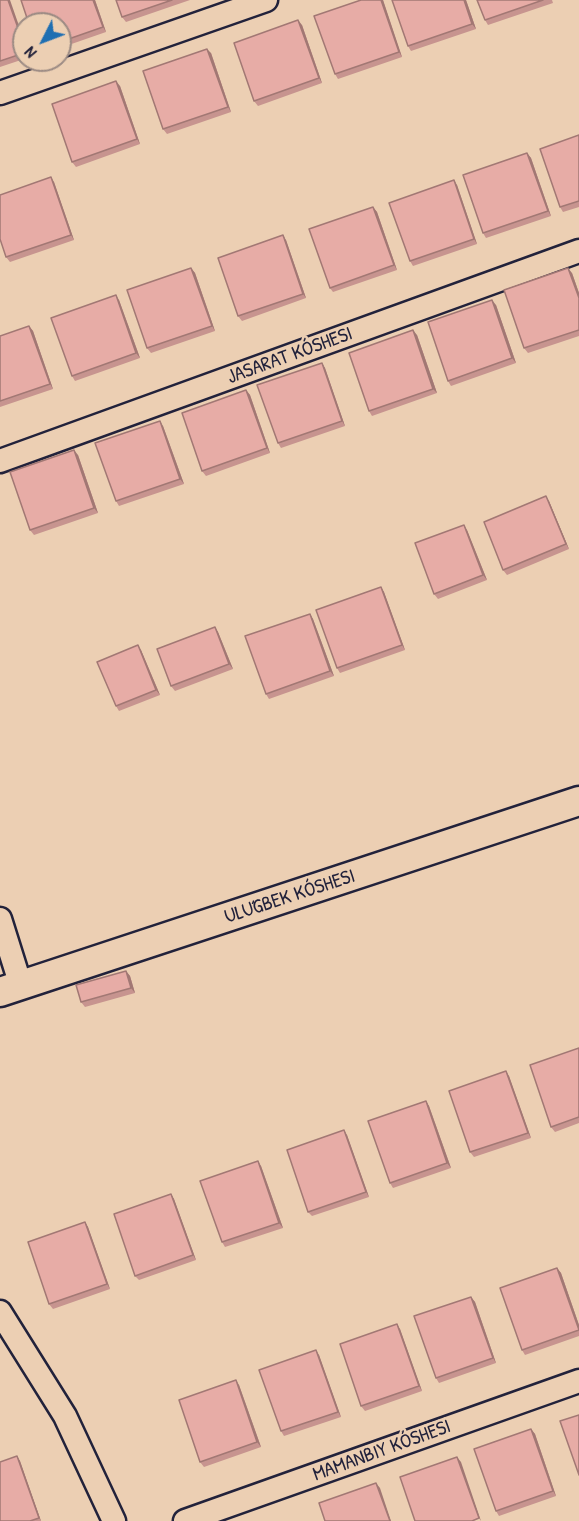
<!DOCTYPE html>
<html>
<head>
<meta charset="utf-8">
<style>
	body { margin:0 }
	#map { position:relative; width:579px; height:1521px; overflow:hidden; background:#eccfb3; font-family:"Patrick Hand",sans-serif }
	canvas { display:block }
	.north { position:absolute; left:12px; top:12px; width:60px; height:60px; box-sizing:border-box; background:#eccfb3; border:2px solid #9b8a83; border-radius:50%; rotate:228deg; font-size:16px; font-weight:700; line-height:24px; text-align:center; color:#22223b }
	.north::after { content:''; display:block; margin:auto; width:21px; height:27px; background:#1f6fb2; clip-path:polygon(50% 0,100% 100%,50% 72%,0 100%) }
</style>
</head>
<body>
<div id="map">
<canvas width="579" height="1521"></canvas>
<div class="north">N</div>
</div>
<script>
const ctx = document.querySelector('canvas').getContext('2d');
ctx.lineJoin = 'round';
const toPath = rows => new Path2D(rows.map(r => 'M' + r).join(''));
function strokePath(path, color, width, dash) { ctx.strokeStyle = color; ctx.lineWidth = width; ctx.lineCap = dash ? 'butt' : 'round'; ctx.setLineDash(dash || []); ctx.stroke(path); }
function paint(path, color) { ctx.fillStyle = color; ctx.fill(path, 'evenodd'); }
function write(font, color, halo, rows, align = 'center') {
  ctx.font = font + ' "Patrick Hand",sans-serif'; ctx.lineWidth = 5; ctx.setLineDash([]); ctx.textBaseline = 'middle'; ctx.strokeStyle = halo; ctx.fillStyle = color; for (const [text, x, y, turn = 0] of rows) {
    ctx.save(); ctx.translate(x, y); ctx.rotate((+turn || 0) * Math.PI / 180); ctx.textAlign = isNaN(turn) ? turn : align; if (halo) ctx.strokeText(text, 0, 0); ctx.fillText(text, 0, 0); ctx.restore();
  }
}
const minor = toPath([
	[0,93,266,0],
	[0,461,579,251],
	[0,919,21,986],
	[0,1312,65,1416,114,1521],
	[185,1521,579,1381]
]);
const tertiary = toPath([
	[0,992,579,801]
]);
const wall = toPath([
	[0,0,24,40,24,59,0,67],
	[21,0,95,0,106,32,60,48,60,24],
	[116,0,190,0,126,22,122,17],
	[383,0,402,57,338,79,335,74],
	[392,0,466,0,476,29,411,51,408,46],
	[477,0,552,0,553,3,488,25,485,20],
	[302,25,322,83,258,106,254,101],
	[211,53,231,112,167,134,163,129],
	[120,86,140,144,76,167,72,162],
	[579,135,579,207,563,212,560,207],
	[527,153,531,158,551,216,486,238,483,233],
	[54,182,74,240,10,262,6,257],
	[457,185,477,244,413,266,410,261],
	[373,207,377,212,397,270,333,292,330,288],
	[286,240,306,298,242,321,238,316],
	[191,268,195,273,215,331,151,353,147,348],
	[572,273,579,293,579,336,528,353,524,348],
	[119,300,140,358,75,381,72,376],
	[496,305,516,363,451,386,448,381],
	[29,326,33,331,53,389,0,407,0,336],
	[417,335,437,393,372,416,369,411],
	[322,363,325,368,345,426,281,448,278,443],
	[246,390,250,395,270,453,206,476,202,471],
	[163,426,184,484,119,506,116,501],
	[78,455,98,513,34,535,30,530],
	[549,501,569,549,507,575,503,570],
	[467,530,487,580,438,599,434,594],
	[381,587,384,592,405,650,340,673,337,668],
	[310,614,313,619,334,676,269,699,266,694],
	[215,627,218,632,233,669,175,691,171,686],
	[141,650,160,695,119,711,116,706],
	[126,971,130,976,135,993,85,1007,81,1002],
	[579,1048,579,1123,555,1132,551,1127],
	[509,1076,531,1138,474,1157,470,1152],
	[426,1101,429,1106,451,1168,393,1188,390,1183],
	[347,1135,369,1197,312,1216,308,1212],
	[261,1166,283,1228,225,1247,222,1242],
	[171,1194,174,1199,196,1260,139,1280,135,1276],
	[85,1222,88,1227,110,1289,53,1309,49,1304],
	[557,1268,561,1273,579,1325,579,1336,525,1355,522,1350],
	[471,1297,475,1302,496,1363,439,1383,436,1378],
	[400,1329,422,1391,365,1411,361,1406],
	[319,1355,341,1417,284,1436,281,1431],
	[239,1385,261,1447,204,1467,200,1462],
	[531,1429,535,1434,556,1496,499,1516,496,1511],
	[17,1456,20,1461,41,1521,0,1521]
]);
const shadedWall = toPath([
	[8,0,10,0,24,40,24,45],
	[93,0,95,0,106,32,103,27],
	[381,0,383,0,402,57,399,52],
	[464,0,466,0,476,29,472,24],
	[298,20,302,25,322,83,319,78],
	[207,49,211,53,231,112,228,107],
	[116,81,120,86,140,144,137,139],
	[527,153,531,158,551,216,548,211],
	[51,177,54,182,74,240,71,235],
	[454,180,457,185,477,244,474,239],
	[373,207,377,212,397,270,394,265],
	[283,235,286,240,306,298,303,294],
	[191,268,195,273,215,331,212,326],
	[568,268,572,273,579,293,579,298],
	[116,295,119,300,140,358,136,353],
	[492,300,496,305,516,363,512,358],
	[29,326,33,331,53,389,50,384],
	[413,330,417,335,437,393,433,389],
	[322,363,325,368,345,426,342,421],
	[246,390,250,395,270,453,267,448],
	[160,421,163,426,184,484,180,479],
	[74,450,78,455,98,513,94,508],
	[546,496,549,501,569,549,566,544],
	[464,525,467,530,487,580,483,575],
	[381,587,384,592,405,650,402,645],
	[310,614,313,619,334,676,330,671],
	[215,627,218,632,233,669,229,664],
	[138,645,141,650,160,695,156,690],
	[126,971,130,976,135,993,131,988],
	[506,1071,509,1076,531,1138,528,1133],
	[426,1101,429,1106,451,1168,447,1163],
	[344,1130,347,1135,369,1197,366,1192],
	[258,1161,261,1166,283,1228,279,1223],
	[171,1194,174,1199,196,1260,193,1255],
	[85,1222,88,1227,110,1289,107,1284],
	[557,1268,561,1273,579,1325,579,1330],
	[471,1297,475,1302,496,1363,493,1358],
	[397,1324,400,1329,422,1391,419,1386],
	[316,1350,319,1355,341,1417,338,1412],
	[236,1380,239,1385,261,1447,257,1442],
	[531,1429,535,1434,556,1496,553,1491],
	[17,1456,20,1461,41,1521,39,1518],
	[457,1457,461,1462,481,1521,479,1518],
	[376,1483,380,1488,391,1521,390,1521]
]);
const building = toPath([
	[0,0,8,0,24,45,24,53,0,61,0,0],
	[21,0,93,0,103,27,60,42,60,24,29,24,21,0],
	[116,0,172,0,122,17,116,0],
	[361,0,381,0,399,52,335,74,314,16,361,0],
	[392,0,464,0,472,24,408,46,392,0],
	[477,0,543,0,485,20,477,0],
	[298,20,319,78,254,101,234,43,298,20],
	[207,49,228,107,163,129,143,71,207,49],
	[116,81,137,139,72,162,52,104,116,81],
	[579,135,579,201,560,207,540,149,579,135],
	[527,153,548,211,483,233,463,175,527,153],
	[51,177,71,235,6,257,0,239,0,195,51,177],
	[454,180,474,239,410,261,389,203,454,180],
	[373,207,394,265,330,288,309,229,373,207],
	[283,235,303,294,238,316,218,258,283,235],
	[191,268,212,326,147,348,127,290,191,268],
	[568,268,579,298,579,330,524,348,504,290,568,268],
	[116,295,136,353,72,376,51,318,116,295],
	[492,300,512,358,448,381,428,322,492,300],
	[29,326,50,384,0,401,0,336,29,326],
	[413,330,433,389,369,411,349,353,413,330],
	[322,363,342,421,278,443,257,385,322,363],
	[246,390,267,448,202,471,182,413,246,390],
	[160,421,180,479,116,501,95,443,160,421],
	[74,450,94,508,30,530,10,472,74,450],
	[546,496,566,544,503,570,484,522,546,496],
	[464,525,483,575,434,594,415,543,464,525],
	[381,587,402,645,337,668,316,610,381,587],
	[310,614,330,671,266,694,245,636,310,614],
	[215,627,229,664,171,686,157,649,215,627],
	[138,645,156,690,116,706,97,662,138,645],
	[126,971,131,988,81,1002,76,985,126,971],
	[579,1048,579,1117,551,1127,530,1065,579,1048],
	[506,1071,528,1133,470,1152,449,1091,506,1071],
	[426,1101,447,1163,390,1183,368,1121,426,1101],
	[344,1130,366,1192,308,1212,287,1150,344,1130],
	[258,1161,279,1223,222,1242,200,1181,258,1161],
	[171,1194,193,1255,135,1276,114,1214,171,1194],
	[85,1222,107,1284,49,1304,28,1242,85,1222],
	[557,1268,579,1330,522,1350,500,1288,557,1268],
	[471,1297,493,1358,436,1378,414,1316,471,1297],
	[397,1324,419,1386,361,1406,340,1344,397,1324],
	[316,1350,338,1412,281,1431,259,1370,316,1350],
	[236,1380,257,1442,200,1462,179,1400,236,1380],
	[579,1415,579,1475,560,1421,579,1415],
	[531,1429,553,1491,496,1511,474,1449,531,1429],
	[17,1456,39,1518,30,1521,0,1521,0,1462,17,1456],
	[457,1457,479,1518,472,1521,415,1521,400,1477,457,1457],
	[376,1483,390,1521,325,1521,319,1503,376,1483]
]);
const streetNames = [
	["JASARAT KÓSHESI",290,356,-20],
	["ULUǴBEK KÓSHESI",290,897,-18],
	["MAMANBIY KÓSHESI",382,1451,-20]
];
strokePath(minor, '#22223b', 27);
strokePath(tertiary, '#22223b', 33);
strokePath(minor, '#eccfb3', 22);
strokePath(tertiary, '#eccfb3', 28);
paint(wall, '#c7948f');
paint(shadedWall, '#a27874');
paint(building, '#e7aca6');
strokePath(building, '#a27874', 1.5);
write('20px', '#22223b', '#eccfb3', streetNames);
</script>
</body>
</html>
